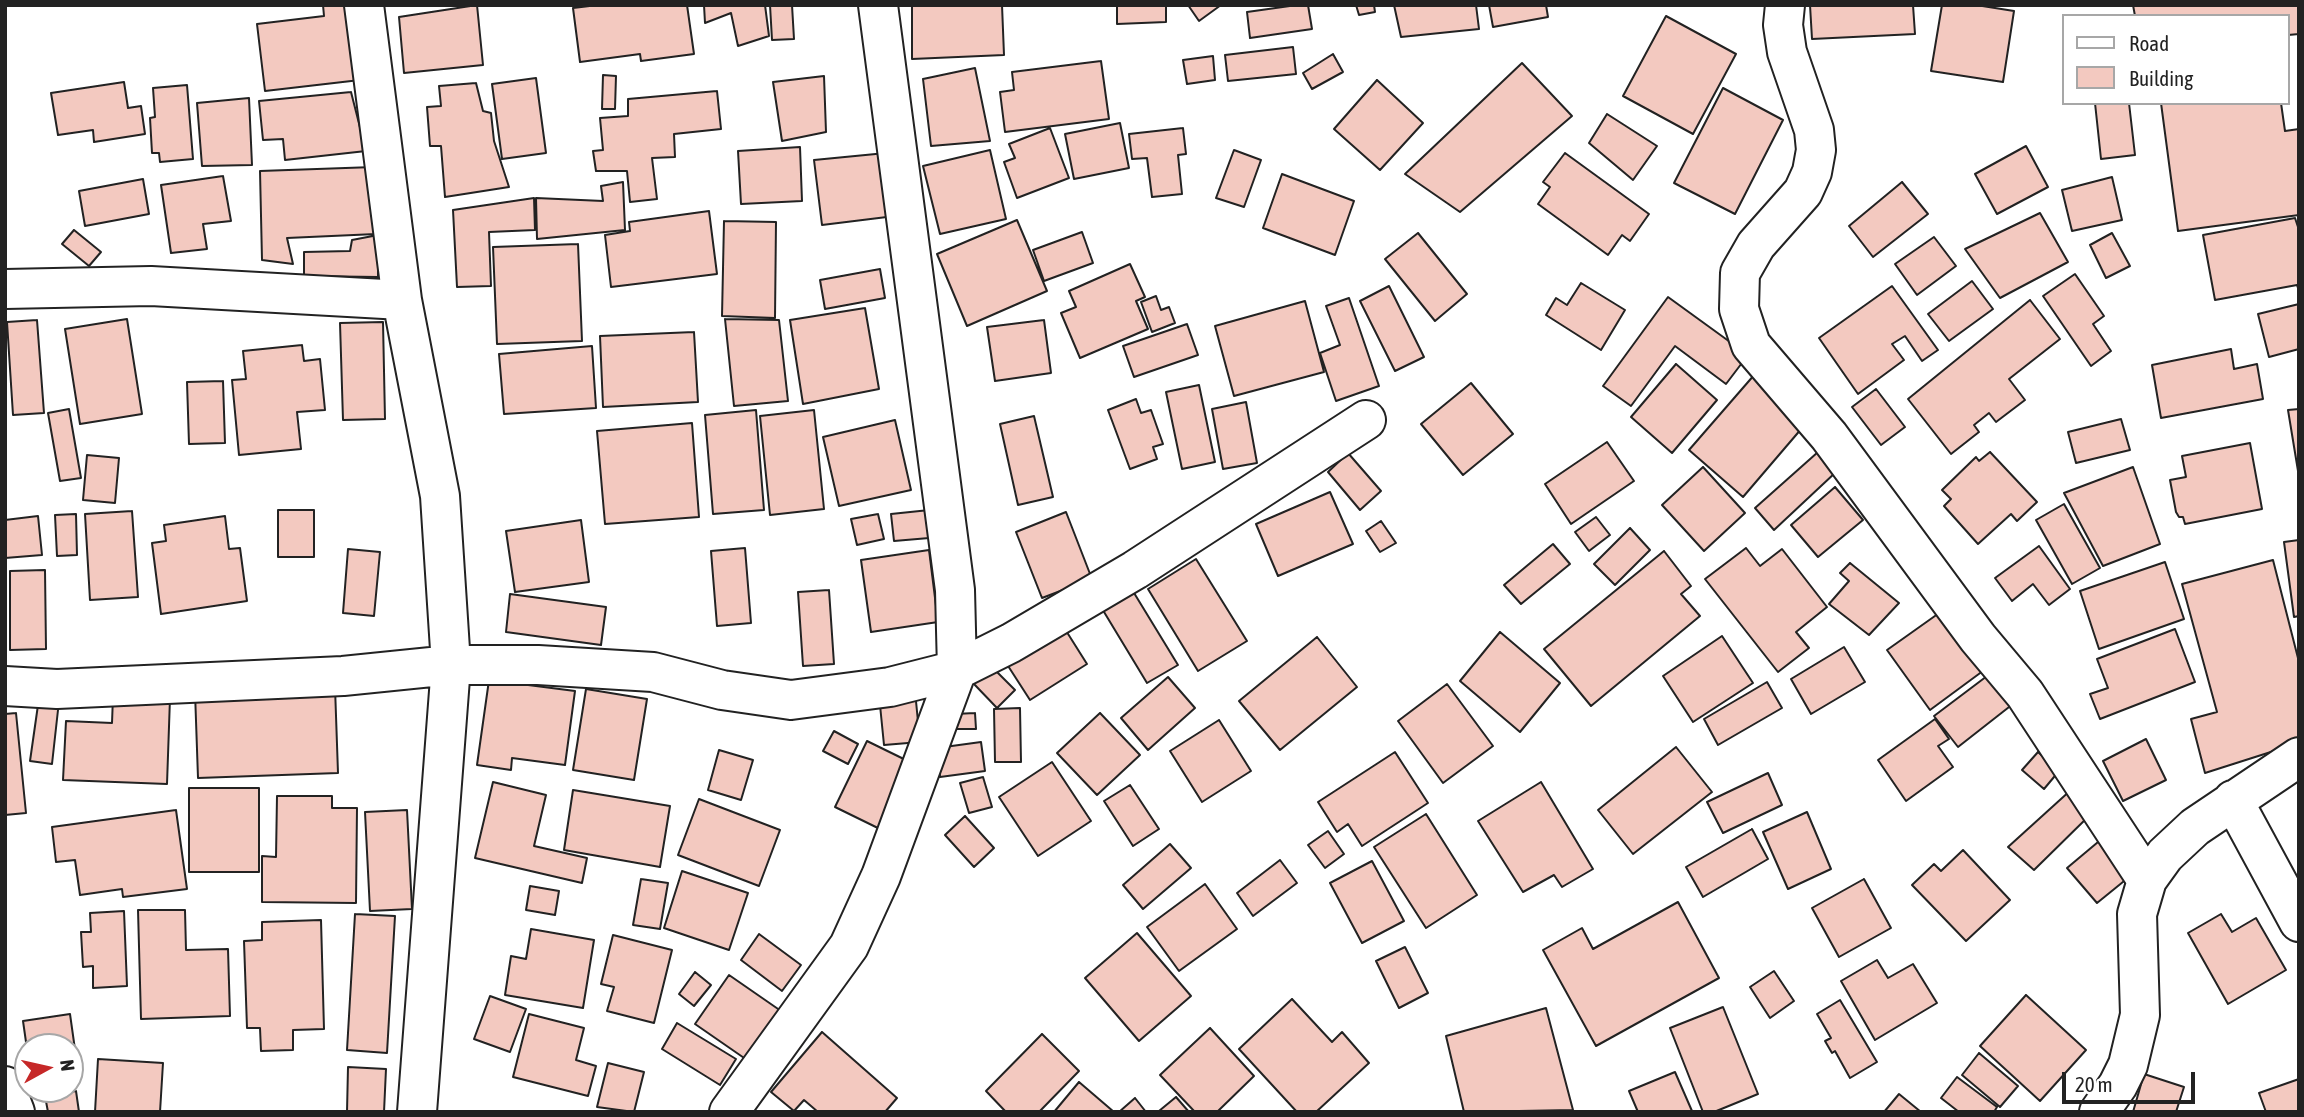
<!DOCTYPE html>
<html>
<head>
<meta charset="utf-8">
<style>
	body { margin:0 }
	#map { position:relative; width:2304px; height:1117px; overflow:hidden; background:#fff; font-family:"Asap Condensed",sans-serif }
	canvas { display:block }
	.frame { position:absolute; inset:0; border:7px solid #222; pointer-events:none }
	.legend { position:absolute; left:2062px; top:14px; width:228px; height:91px; box-sizing:border-box; background:#fff; border:2px solid #a7a7a7; margin:0; padding:9px 12px; list-style:none; font-size:21px; color:#222 }
	.legend li { display:flex; align-items:center; gap:14px; height:35px }
	.legend b { width:35px; border:2px solid #a7a7a7 }
	.north { position:absolute; left:14px; top:1033px; width:70px; height:70px; box-sizing:border-box; background:#fff; border:2px solid #a7a7a7; border-radius:50%; rotate:82deg; font-size:19px; font-weight:700; line-height:28px; text-align:center; color:#222 }
	.north::after { content:''; display:block; margin:auto; width:24px; height:32px; background:#c62828; clip-path:polygon(50% 0,100% 100%,50% 72%,0 100%) }
	.scale { position:absolute; left:2062px; top:1072px; width:133px; height:32px; box-sizing:border-box; border:4px solid #222; border-top:0; padding-left:9px; font-size:21px; line-height:24px; white-space:nowrap; color:#222; -webkit-text-stroke:5px #fff; paint-order:stroke }
</style>
</head>
<body>
<div id="map">
<canvas width="2304" height="1117"></canvas>
<div class="frame"></div>
<ul class="legend">
<li><b style="height:9px;background:#fff"></b>Road</li>
<li><b style="height:19px;background:#f3c9c0"></b>Building</li>
</ul>
<div class="north">N</div>
<div class="scale">20 m</div>
</div>
<script>
const ctx = document.querySelector('canvas').getContext('2d');
ctx.lineJoin = 'round';
function paint(path, color) { ctx.fillStyle = color; ctx.fill(path, 'evenodd'); }
const toPath = rows => new Path2D(rows.map(r => 'M' + r).join(''));
function strokePath(path, color, width, dash) { ctx.strokeStyle = color; ctx.lineWidth = width; ctx.lineCap = dash ? 'butt' : 'round'; ctx.setLineDash(dash || []); ctx.stroke(path); }
const building = toPath([
	[323,5,349,5,360,80,265,91,257,24,324,16,323,5],
	[477,5,483,65,404,73,399,17,477,5],
	[598,5,687,5,694,54,641,61,640,54,580,62,573,8,598,5],
	[704,5,765,5,769,36,738,46,731,13,705,23,704,5],
	[770,5,792,5,794,39,772,40,770,5],
	[912,5,1002,5,1004,55,912,59,912,5],
	[1117,5,1166,5,1166,22,1117,24,1117,5],
	[1188,5,1221,5,1199,21,1188,5],
	[1297,5,1308,5,1312,29,1250,38,1247,12,1297,5],
	[1356,5,1374,5,1375,12,1359,15,1356,5],
	[1394,5,1476,5,1479,29,1401,37,1394,5],
	[1489,5,1546,5,1548,17,1493,27,1489,5],
	[1810,5,1913,5,1915,34,1812,39,1810,5],
	[1942,5,1976,5,2014,11,2003,82,1931,71,1942,5],
	[2133,5,2299,5,2299,34,2288,35,2288,16,2135,16,2133,5],
	[1666,16,1736,54,1693,134,1623,96,1666,16],
	[1293,47,1296,74,1228,81,1225,55,1293,47],
	[1333,54,1343,72,1312,89,1303,73,1333,54],
	[1213,56,1215,80,1187,84,1183,60,1213,56],
	[1101,61,1109,119,1005,132,1000,92,1014,90,1012,72,1101,61],
	[1522,63,1572,116,1460,212,1405,174,1522,63],
	[975,68,990,141,931,146,923,79,975,68],
	[603,75,616,76,615,109,602,109,603,75],
	[824,76,826,132,782,141,773,82,824,76],
	[536,78,546,153,502,159,492,84,536,78],
	[1377,80,1423,123,1380,170,1334,129,1377,80],
	[124,82,128,108,141,106,145,134,94,142,93,130,58,135,51,93,124,82],
	[476,83,483,111,491,113,494,141,509,187,445,197,441,146,430,146,427,107,441,106,439,86,476,83],
	[187,85,193,159,160,162,159,153,152,153,150,118,155,117,153,88,187,85],
	[1723,88,1783,120,1735,214,1674,183,1723,88],
	[717,91,721,129,674,134,675,157,652,158,657,199,630,202,627,171,596,171,593,151,603,150,600,118,628,116,628,99,717,91],
	[351,92,366,151,285,160,283,139,263,140,259,101,351,92],
	[249,98,252,165,202,166,197,103,249,98],
	[2095,103,2129,103,2135,155,2101,159,2095,103],
	[2161,103,2281,103,2285,131,2299,129,2299,215,2178,231,2161,103],
	[1607,114,1657,146,1633,180,1589,143,1607,114],
	[1120,123,1129,168,1074,179,1065,134,1120,123],
	[1050,128,1069,178,1017,198,1004,162,1015,158,1009,144,1050,128],
	[1183,128,1186,154,1178,155,1182,194,1152,197,1147,158,1132,159,1129,134,1183,128],
	[2026,146,2048,187,1997,214,1975,174,2026,146],
	[800,147,802,201,741,204,738,151,800,147],
	[990,150,1006,219,940,234,923,166,990,150],
	[1234,150,1261,160,1244,207,1216,198,1234,150],
	[886,153,895,216,822,225,814,160,886,153],
	[1565,153,1649,214,1630,241,1622,235,1608,255,1538,204,1550,187,1543,182,1565,153],
	[374,167,376,234,287,238,293,264,262,260,260,171,374,167],
	[1282,174,1354,201,1335,255,1263,228,1282,174],
	[223,176,231,221,203,224,207,249,171,253,161,185,223,176],
	[2112,177,2122,220,2072,231,2062,190,2112,177],
	[143,179,149,214,85,226,79,191,143,179],
	[623,182,625,230,537,239,536,198,603,201,601,186,623,182],
	[1902,182,1928,214,1873,257,1849,226,1902,182],
	[534,198,535,230,489,232,491,286,457,287,453,210,534,198],
	[709,211,717,274,611,287,605,235,630,231,629,222,709,211],
	[2040,213,2068,262,2000,298,1965,249,2040,213],
	[2295,218,2299,230,2299,291,2297,285,2215,300,2203,235,2295,218],
	[1017,220,1047,291,967,326,937,254,1017,220],
	[724,221,776,222,775,318,722,316,724,221],
	[74,230,101,252,89,266,62,244,74,230],
	[1082,232,1093,263,1044,281,1033,250,1082,232],
	[1418,233,1467,294,1435,321,1385,259,1418,233],
	[2112,233,2130,266,2106,278,2090,245,2112,233],
	[378,235,378,277,304,276,304,252,350,251,352,240,378,235],
	[1934,237,1956,266,1917,295,1895,264,1934,237],
	[578,244,582,341,497,344,493,247,578,244],
	[1130,264,1145,297,1136,301,1148,329,1080,358,1061,313,1076,307,1069,291,1130,264],
	[880,269,885,298,825,309,820,280,880,269],
	[2075,274,2104,316,2093,324,2111,351,2091,366,2043,296,2075,274],
	[1972,281,1993,309,1949,341,1928,314,1972,281],
	[1581,283,1625,310,1601,350,1546,315,1556,298,1567,305,1581,283],
	[1389,286,1424,357,1395,371,1360,301,1389,286],
	[1892,286,1938,350,1922,361,1905,336,1892,344,1904,360,1858,394,1819,338,1892,286],
	[1156,296,1161,310,1169,307,1175,323,1152,332,1141,302,1156,296],
	[1668,297,1748,355,1726,384,1675,346,1631,406,1603,386,1668,297],
	[1349,298,1379,386,1336,401,1320,353,1340,345,1326,306,1349,298],
	[2030,300,2060,339,2009,379,2025,400,1996,422,1989,413,1974,425,1979,432,1951,454,1908,399,2030,300],
	[1305,301,1324,372,1234,396,1215,326,1305,301],
	[2299,304,2299,349,2269,357,2258,314,2299,304],
	[865,308,879,389,803,404,790,320,865,308],
	[127,319,142,414,80,424,65,329,127,319],
	[725,319,779,320,788,401,734,406,725,319],
	[37,320,44,413,13,415,7,322,37,320],
	[1044,320,1051,373,995,381,987,327,1044,320],
	[383,322,385,419,343,420,340,323,383,322],
	[1187,324,1198,355,1134,377,1123,346,1187,324],
	[694,332,698,402,603,407,600,336,694,332],
	[302,345,304,361,320,359,325,410,297,412,301,449,239,455,232,380,246,379,243,351,302,345],
	[592,346,596,408,504,414,499,354,592,346],
	[2231,349,2234,369,2257,364,2263,399,2161,418,2152,365,2231,349],
	[1676,364,1717,400,1672,453,1631,417,1676,364],
	[1755,374,1808,421,1743,497,1689,450,1755,374],
	[223,381,225,443,189,444,187,382,223,381],
	[1471,383,1513,434,1463,475,1421,424,1471,383],
	[1199,385,1215,462,1182,469,1166,392,1199,385],
	[1876,389,1905,427,1881,445,1852,407,1876,389],
	[1136,399,1141,413,1151,410,1163,444,1153,447,1157,459,1130,469,1108,410,1136,399],
	[1246,402,1257,463,1223,469,1212,409,1246,402],
	[69,409,81,478,60,481,48,413,69,409],
	[2299,409,2299,477,2288,410,2299,409],
	[756,410,764,510,713,514,705,415,756,410],
	[814,410,824,509,770,515,760,416,814,410],
	[1034,416,1053,497,1018,505,1000,424,1034,416],
	[2121,419,2130,450,2076,463,2068,432,2121,419],
	[895,420,911,490,839,506,823,437,895,420],
	[692,423,699,517,605,524,597,431,692,423],
	[1607,442,1634,481,1571,524,1545,484,1607,442],
	[2250,443,2262,509,2185,524,2183,517,2179,517,2176,512,2170,480,2186,477,2182,456,2250,443],
	[1818,452,1836,472,1774,530,1755,508,1818,452],
	[1990,452,2037,502,2017,521,2011,514,1978,544,1944,506,1951,499,1942,490,1976,457,1979,461,1990,452],
	[1348,453,1381,491,1360,510,1328,472,1348,453],
	[87,455,119,458,115,503,83,500,87,455],
	[1703,467,1745,513,1704,551,1662,505,1703,467],
	[2133,467,2160,544,2103,566,2064,493,2133,467],
	[1835,487,1863,520,1818,557,1791,525,1835,487],
	[1330,492,1353,544,1278,576,1256,524,1330,492],
	[2064,504,2100,568,2072,584,2036,520,2064,504],
	[939,509,941,537,894,541,891,514,939,509],
	[278,510,314,510,314,557,278,557,278,510],
	[132,511,138,597,90,600,85,514,132,511],
	[1066,512,1092,579,1042,598,1016,532,1066,512],
	[76,514,77,555,57,556,55,515,76,514],
	[878,514,884,539,857,545,851,519,878,514],
	[38,516,42,555,5,558,5,520,38,516],
	[225,516,229,549,240,548,247,601,161,614,152,543,166,541,164,525,225,516],
	[1596,517,1610,535,1589,551,1575,532,1596,517],
	[581,520,589,582,515,592,506,531,581,520],
	[1381,521,1396,543,1380,552,1366,531,1381,521],
	[1630,528,1650,550,1615,585,1594,564,1630,528],
	[2299,540,2299,616,2294,617,2284,542,2299,540],
	[1553,544,1570,564,1521,604,1504,585,1553,544],
	[2039,546,2070,589,2049,605,2033,584,2012,601,1995,578,2039,546],
	[745,548,751,623,717,626,711,551,745,548],
	[1746,548,1760,566,1782,549,1827,607,1796,632,1809,648,1778,672,1705,579,1746,548],
	[348,549,380,552,374,616,343,613,348,549],
	[929,550,938,622,871,632,861,560,929,550],
	[1664,551,1691,586,1681,594,1700,616,1591,706,1544,649,1664,551],
	[1196,559,1247,641,1198,671,1148,589,1196,559],
	[2273,560,2299,662,2299,743,2205,773,2191,719,2217,712,2182,584,2273,560],
	[2165,562,2184,619,2099,649,2080,591,2165,562],
	[1850,563,1899,603,1869,635,1829,604,1849,581,1840,573,1850,563],
	[45,570,46,649,10,650,10,571,45,570],
	[1131,588,1178,665,1147,683,1101,607,1131,588],
	[829,590,834,664,803,666,798,592,829,590],
	[510,594,606,607,601,645,506,632,510,594],
	[1949,606,1991,665,1930,710,1887,650,1949,606],
	[1058,618,1087,664,1030,700,1001,655,1058,618],
	[2175,629,2195,682,2100,719,2090,694,2108,688,2097,659,2175,629],
	[1500,632,1560,683,1520,732,1460,681,1500,632],
	[1722,636,1753,683,1693,722,1663,676,1722,636],
	[1317,637,1357,687,1280,750,1239,701,1317,637],
	[1844,647,1865,682,1811,714,1791,679,1844,647],
	[992,667,1015,690,997,708,974,684,992,667],
	[1995,670,2018,700,1958,747,1934,716,1995,670],
	[1168,677,1195,708,1148,750,1121,718,1168,677],
	[489,680,575,691,565,765,512,758,511,770,477,765,489,680],
	[1767,682,1782,708,1718,745,1704,719,1767,682],
	[1447,684,1493,746,1443,783,1398,721,1447,684],
	[335,687,338,773,198,778,195,692,335,687],
	[586,689,647,699,634,780,573,770,586,689],
	[915,691,920,742,884,745,879,695,915,691],
	[113,696,170,698,167,784,63,780,66,721,112,723,113,696],
	[39,698,59,701,52,764,30,761,39,698],
	[1020,708,1021,762,995,762,994,709,1020,708],
	[16,713,26,813,5,815,5,714,16,713],
	[975,713,976,729,956,729,955,714,975,713],
	[1100,713,1140,755,1097,795,1057,753,1100,713],
	[1935,719,1949,739,1938,746,1953,767,1906,801,1878,760,1935,719],
	[1219,720,1251,771,1202,802,1170,751,1219,720],
	[834,731,858,744,848,764,823,751,834,731],
	[2146,739,2166,780,2123,801,2103,761,2146,739],
	[867,741,916,765,884,831,835,807,867,741],
	[981,742,985,771,940,777,937,748,981,742],
	[1676,747,1712,792,1633,854,1598,810,1676,747],
	[719,750,753,760,741,800,708,790,719,750],
	[1395,752,1428,803,1362,846,1348,824,1337,832,1318,802,1395,752],
	[2038,752,2059,771,2044,789,2022,770,2038,752],
	[1052,762,1091,821,1038,856,999,797,1052,762],
	[1768,773,1782,805,1723,833,1707,802,1768,773],
	[983,777,992,807,969,813,960,783,983,777],
	[493,782,546,795,534,846,587,858,582,883,475,858,493,782],
	[1541,782,1593,869,1562,887,1554,875,1523,892,1478,821,1541,782],
	[1130,785,1159,829,1133,846,1104,801,1130,785],
	[189,788,259,788,259,872,189,872,189,788],
	[2072,789,2093,812,2034,870,2008,847,2072,789],
	[573,790,670,806,660,867,564,850,573,790],
	[277,796,332,796,332,808,357,808,356,903,262,902,262,856,276,857,277,796],
	[699,799,780,830,759,886,678,855,699,799],
	[176,810,187,889,123,897,122,889,80,895,75,860,56,862,52,827,176,810],
	[407,810,412,909,370,911,365,812,407,810],
	[1807,812,1831,869,1788,889,1763,832,1807,812],
	[1426,814,1477,895,1426,928,1374,847,1426,814],
	[965,816,994,848,974,867,945,835,965,816],
	[1752,829,1768,859,1703,897,1686,867,1752,829],
	[1328,831,1344,854,1325,868,1308,845,1328,831],
	[2104,837,2134,873,2097,903,2067,868,2104,837],
	[1170,844,1191,868,1143,909,1123,885,1170,844],
	[1963,850,2010,900,1966,941,1912,885,1934,864,1941,871,1963,850],
	[1280,860,1297,883,1253,916,1237,893,1280,860],
	[1372,861,1404,921,1362,943,1330,883,1372,861],
	[682,871,748,893,729,950,664,928,682,871],
	[641,879,668,883,660,929,633,925,641,879],
	[1864,879,1891,928,1839,957,1812,908,1864,879],
	[1205,884,1237,929,1179,971,1147,927,1205,884],
	[530,886,559,891,555,915,526,910,530,886],
	[1678,902,1719,978,1596,1046,1543,950,1582,928,1593,949,1678,902],
	[138,910,185,910,186,950,228,949,230,1016,141,1019,138,910],
	[124,911,127,986,93,988,93,966,83,967,81,932,91,932,90,913,124,911],
	[355,914,395,916,387,1053,347,1050,355,914],
	[2221,914,2232,932,2256,918,2286,970,2228,1004,2188,933,2221,914],
	[321,920,324,1029,293,1030,293,1050,261,1051,260,1028,247,1028,244,941,262,940,262,922,321,920],
	[531,929,594,940,583,1008,505,995,511,956,526,959,531,929],
	[1137,933,1191,996,1139,1041,1085,978,1137,933],
	[759,934,801,965,782,991,741,960,759,934],
	[613,935,672,950,654,1023,607,1011,614,987,601,984,613,935],
	[1405,947,1428,993,1399,1008,1376,961,1405,947],
	[1877,960,1888,978,1913,964,1937,1003,1875,1040,1841,981,1877,960],
	[1774,971,1794,1001,1770,1018,1750,987,1774,971],
	[695,972,711,985,694,1006,679,994,695,972],
	[729,975,781,1011,747,1060,695,1024,729,975],
	[2026,995,2086,1050,2040,1101,1980,1046,2026,995],
	[490,996,526,1009,510,1052,474,1039,490,996],
	[1292,999,1332,1042,1342,1032,1369,1063,1316,1112,1297,1112,1239,1049,1292,999],
	[1840,1000,1877,1062,1850,1078,1835,1051,1832,1053,1825,1041,1831,1038,1817,1014,1840,1000],
	[1723,1007,1758,1094,1714,1112,1703,1112,1670,1028,1723,1007],
	[1546,1008,1573,1110,1464,1112,1446,1036,1546,1008],
	[70,1014,78,1071,70,1072,70,1047,28,1047,28,1056,23,1021,70,1014],
	[529,1014,584,1028,576,1060,596,1066,588,1096,513,1077,529,1014],
	[677,1023,736,1059,720,1085,662,1049,677,1023],
	[1210,1028,1254,1076,1217,1112,1195,1112,1160,1075,1210,1028],
	[822,1032,897,1098,885,1112,818,1112,804,1100,794,1111,771,1092,822,1032],
	[1042,1034,1079,1071,1039,1112,1006,1112,986,1091,1042,1034],
	[1979,1053,2018,1086,2000,1107,1962,1075,1979,1053],
	[98,1059,163,1063,160,1112,95,1112,98,1059],
	[608,1063,644,1072,634,1112,597,1107,608,1063],
	[348,1067,386,1069,384,1112,347,1112,348,1067],
	[1675,1072,1692,1111,1638,1112,1629,1091,1675,1072],
	[2144,1074,2184,1087,2176,1112,2133,1112,2144,1074],
	[1957,1077,1997,1107,1994,1112,1959,1112,1941,1098,1957,1077],
	[2299,1079,2299,1112,2266,1112,2259,1093,2299,1079],
	[1079,1082,1114,1112,1054,1112,1079,1082],
	[76,1091,79,1112,48,1112,45,1096,76,1091],
	[1899,1094,1921,1112,1884,1112,1899,1094],
	[1176,1097,1189,1112,1159,1112,1159,1111,1176,1097],
	[1135,1098,1146,1112,1119,1112,1135,1098]
]);
const street = toPath([
	[364,5,402,300,440,496,451,665,417,1112],
	[1785,5,1783,25,1787,52,1814,130,1816,150,1812,172,1803,192,1756,245,1740,273,1739,309,1751,345,1829,436,1978,638,2025,694,2147,880],
	[5,289,151,286,402,300],
	[5,686,57,689,343,676,451,665,538,665,653,672,722,690,791,700,890,687,957,670,1011,643,1135,570,1366,420],
	[2233,800,2299,922],
	[5,1086,15,1112],
	[729,1112,849,946,881,876,957,670,955,590,878,5],
	[2099,1112,2118,1085,2128,1065,2140,1015,2137,914,2147,880,2165,855,2195,827,2299,757]
]);
paint(building, '#f3c9c0');
strokePath(building, '#222', 2);
strokePath(street, '#222', 42);
strokePath(street, '#fff', 38);
</script>
</body>
</html>
